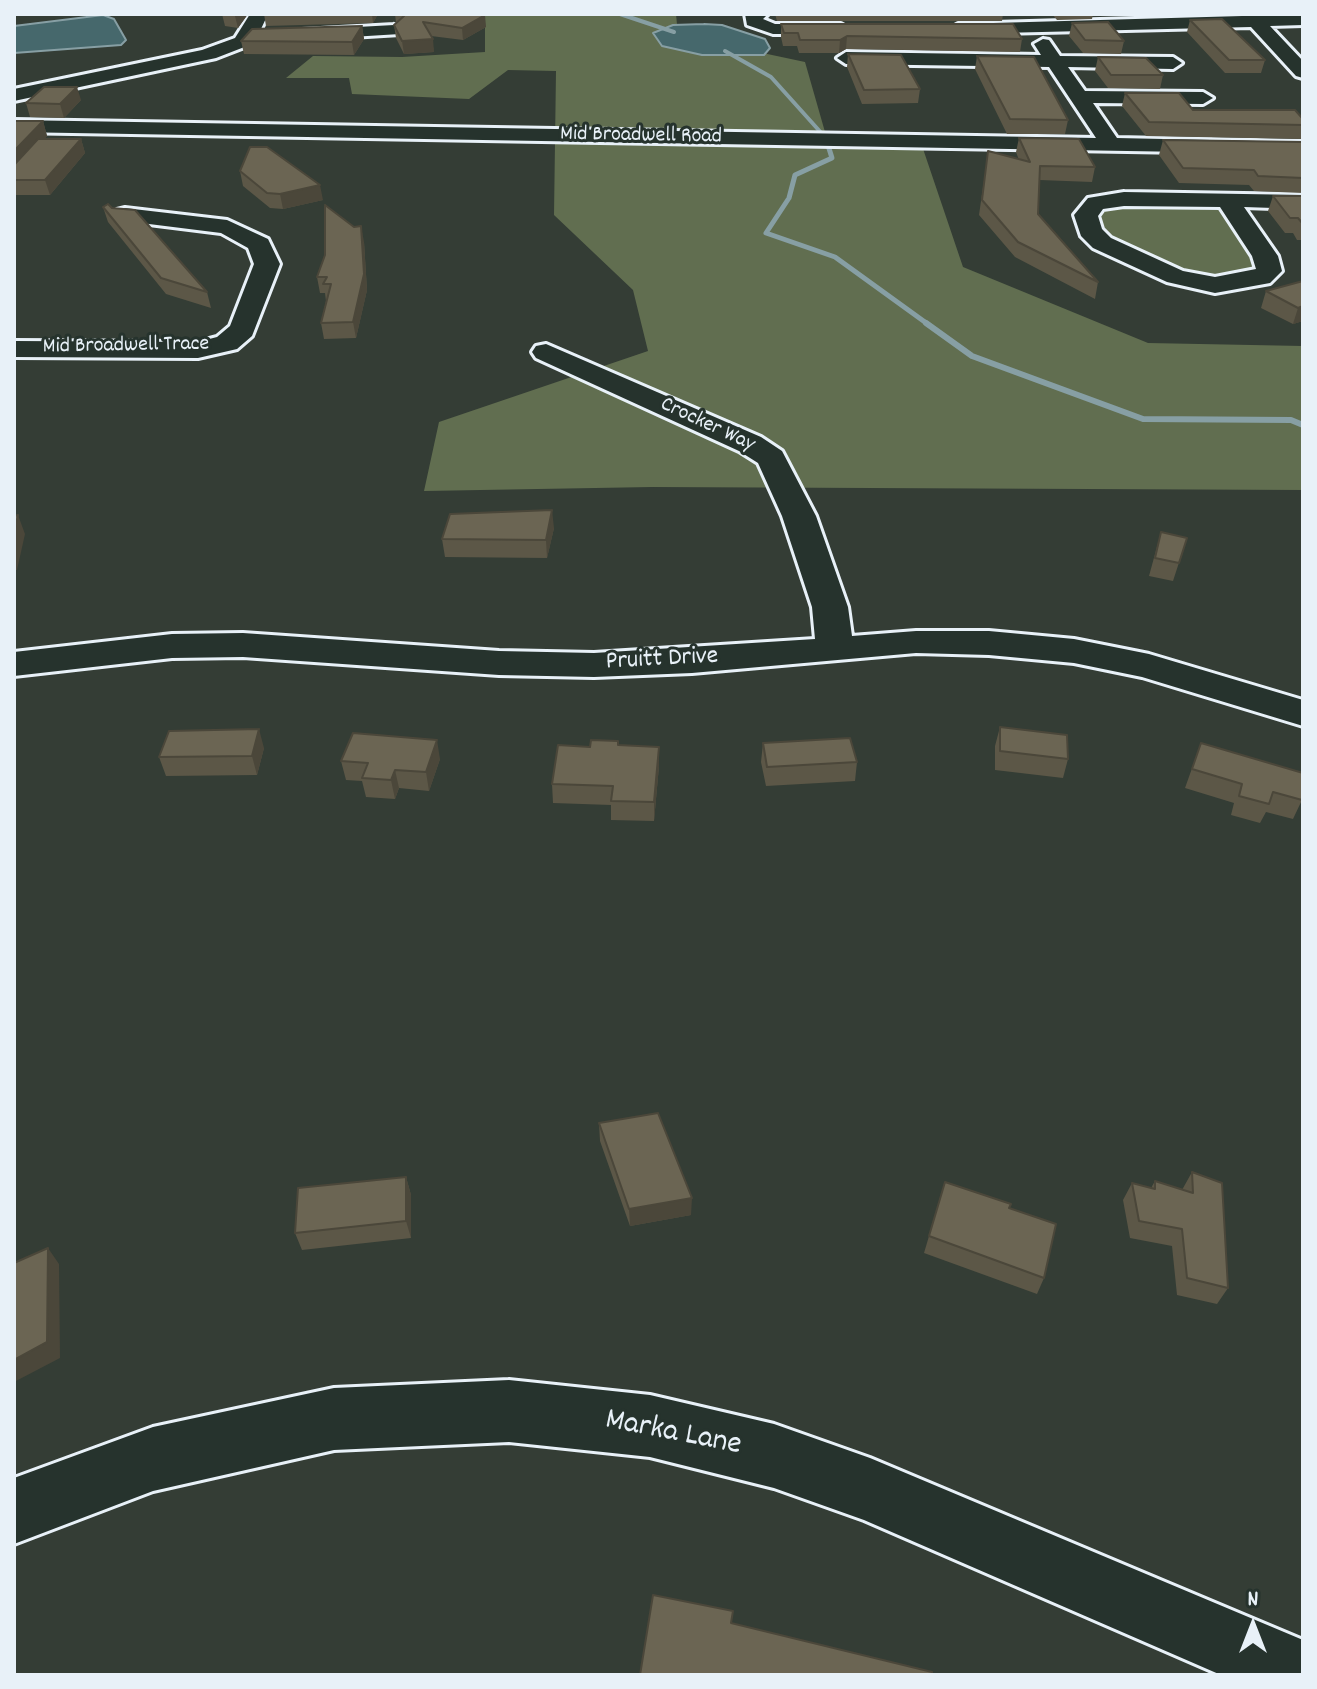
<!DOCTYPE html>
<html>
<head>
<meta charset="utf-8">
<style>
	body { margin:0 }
	#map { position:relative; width:1317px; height:1689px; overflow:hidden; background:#343d35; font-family:Dekko,sans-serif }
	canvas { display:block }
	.frame { position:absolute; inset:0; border:16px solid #e8f1f8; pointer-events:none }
	.north { position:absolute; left:1213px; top:1585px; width:80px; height:80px; -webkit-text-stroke:6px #26332d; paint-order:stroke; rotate:0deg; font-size:22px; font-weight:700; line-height:32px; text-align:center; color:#e8f1f8 }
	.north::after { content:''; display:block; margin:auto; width:28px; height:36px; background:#e8f1f8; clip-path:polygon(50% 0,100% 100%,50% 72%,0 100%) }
</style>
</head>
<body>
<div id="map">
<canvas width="1317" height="1689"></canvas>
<div class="frame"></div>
<div class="north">N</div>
</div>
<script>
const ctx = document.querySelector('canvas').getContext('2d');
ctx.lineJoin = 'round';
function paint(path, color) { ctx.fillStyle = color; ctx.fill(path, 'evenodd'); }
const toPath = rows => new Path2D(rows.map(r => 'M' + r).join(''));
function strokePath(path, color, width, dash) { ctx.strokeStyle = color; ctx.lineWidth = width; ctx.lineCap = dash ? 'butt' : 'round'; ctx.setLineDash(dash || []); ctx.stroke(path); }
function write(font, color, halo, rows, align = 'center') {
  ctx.font = font + ' Dekko,sans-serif'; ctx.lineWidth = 6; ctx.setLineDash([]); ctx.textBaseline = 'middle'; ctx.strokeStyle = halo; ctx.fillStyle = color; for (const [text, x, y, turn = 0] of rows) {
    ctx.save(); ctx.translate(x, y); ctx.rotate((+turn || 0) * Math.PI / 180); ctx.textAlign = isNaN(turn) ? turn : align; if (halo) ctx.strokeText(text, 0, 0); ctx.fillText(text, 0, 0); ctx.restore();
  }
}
const green = toPath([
	[485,14,676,14,678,35,805,62,825,132,918,134,963,267,1148,343,1303,346,1303,490,652,487,424,491,439,422,648,351,633,290,554,215,556,71,508,70,469,99,352,94,349,78,286,78,313,56,402,57,485,52],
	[1118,205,1222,210,1257,267,1251,274,1225,279,1176,271,1105,235,1095,218,1102,207]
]);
const water = toPath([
	[103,15,114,19,126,40,121,45,14,53,14,26,103,15],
	[704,24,722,25,765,39,770,48,764,55,702,55,662,46,653,33,673,25,704,24]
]);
const streamFar2 = toPath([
	[620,14,674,32],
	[725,51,771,77,824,136]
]);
const streamFar1 = toPath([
	[827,142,832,158,795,175,789,198,766,233,835,257,929,325]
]);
const stream = toPath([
	[926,323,972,356,1143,419,1291,420,1303,425]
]);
const minor = toPath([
	[250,14,268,14,261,29,247,46,216,58,14,101,14,89,202,50,235,38,250,14],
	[745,14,768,14,763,19,775,24,841,24,850,29,841,34,773,34,747,25,745,14],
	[1240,14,1303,15,1303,25,1270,26,1303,61,1303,78,1296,76,1251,27,958,34,949,29,958,24,1242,16,1240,14],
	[394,25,403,30,400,34,302,40,293,35,302,30,394,25],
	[1043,39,1049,40,1060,56,1173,57,1182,63,1173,69,1068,67,1085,91,1203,92,1213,98,1203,104,1093,103,1117,138,1303,142,1303,154,14,132,14,120,1096,138,1049,67,846,64,837,58,846,52,1041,55,1034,44,1043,39],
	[1124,192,1303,195,1303,209,1244,207,1278,256,1282,271,1270,283,1215,293,1167,282,1093,248,1081,236,1074,215,1088,198,1124,192],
	[1124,206,1220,207,1252,256,1256,269,1215,277,1183,271,1111,238,1102,229,1098,216,1103,209,1124,206],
	[125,208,227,220,268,239,280,264,252,336,237,349,198,358,14,357,14,341,198,342,217,337,230,326,254,264,248,248,221,233,117,220,113,215,117,210,125,208],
	[546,344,761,437,782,451,816,516,848,607,852,636,916,631,989,631,1074,639,1149,654,1303,700,1303,726,1142,677,1074,663,989,655,916,653,692,673,594,677,499,675,243,657,172,658,14,676,14,652,172,634,243,633,499,651,594,653,815,639,812,607,782,516,758,463,739,451,536,358,532,352,536,346,546,344],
	[509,1380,650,1395,774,1424,870,1458,1303,1640,1303,1675,1221,1675,864,1520,774,1488,650,1457,509,1442,334,1450,153,1491,14,1544,14,1478,153,1427,334,1388,509,1380]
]);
const wall = toPath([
	[222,14,248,14,238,28,225,26],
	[264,14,378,14,373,23,266,26],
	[395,14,483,14,486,27,463,40,431,36,434,52,404,54,396,38,394,25,396,23],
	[775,14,1003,14,1002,21,777,21],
	[1052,14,1093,14,1092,19,1057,20],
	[1170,14,1203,14,1203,15,1172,16],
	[1190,20,1265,60,1261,73,1225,73,1187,32],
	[1072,23,1124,41,1121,54,1083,53,1069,36],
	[781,24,1022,39,1020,52,846,49,839,53,799,53,797,46,783,46,781,37],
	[362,26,364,39,354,55,244,54,241,41],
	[848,54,920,89,918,103,862,104,847,67],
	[977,56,1068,120,1065,134,1007,134,975,69],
	[1098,57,1163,75,1160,89,1108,88,1095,71],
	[1125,93,1193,110,1303,119,1303,139,1146,136,1122,106],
	[81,100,64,118,30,117,26,103],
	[14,121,43,121,47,136,44,139,81,139,85,153,50,195,14,195],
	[1019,138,1095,167,1092,182,1040,180,1038,214,1098,282,1095,299,1015,257,979,215,986,166,1019,160,1016,152],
	[1163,140,1303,142,1303,193,1254,191,1249,185,1179,183,1159,155],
	[240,171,323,200,283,209,270,208,243,186],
	[1273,196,1303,196,1303,240,1297,240,1293,233,1285,233,1268,211],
	[103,207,207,292,211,308,166,294,108,222],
	[364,242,367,290,356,338,324,339,321,323,326,301,325,293,320,293,317,277],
	[1303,281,1303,321,1293,324,1261,308,1266,291],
	[554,528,547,558,445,557,442,539],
	[1161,532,1187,538,1173,581,1149,576],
	[1000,727,1068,759,1063,778,995,770,995,746],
	[763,743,857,762,855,781,766,786,761,762],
	[1201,743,1302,800,1293,819,1266,812,1260,823,1231,815,1234,803,1185,788],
	[618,745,659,766,654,821,611,820,611,805,553,803,552,784,590,747],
	[264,748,257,775,166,776,159,757],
	[440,759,429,791,399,788,395,799,366,797,362,781,346,780,341,761],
	[599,1123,691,1215,630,1226,600,1141],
	[1192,1172,1228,1288,1217,1304,1177,1295,1172,1246,1130,1238,1123,1200,1132,1183,1151,1188,1155,1181,1182,1190],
	[406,1177,411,1195,411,1238,302,1250,295,1233],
	[945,1182,1010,1208,1044,1278,1037,1294,924,1253]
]);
const shadedWall = toPath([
	[236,14,248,14,238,28,235,16],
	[372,14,378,14,373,23],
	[485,15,486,27,463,40,462,28],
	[362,26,364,39,354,55,352,42],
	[847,36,846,49,839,53,840,40],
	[433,39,434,52,404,54,402,41],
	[77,87,81,100,64,118,60,104],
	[43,121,47,136,17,167,14,157,14,151],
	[81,139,85,153,50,195,45,180],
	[320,185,323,200,283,209,280,194],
	[361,226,364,242,367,290,356,338,353,322],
	[1303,306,1303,321,1293,324,1298,308],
	[552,510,554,528,547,558,546,540],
	[18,515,25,534,17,570,14,570,14,533],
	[259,729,264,748,257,775,252,756],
	[437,740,440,759,429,791,426,772],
	[659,747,659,766,654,821,654,802],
	[395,770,399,788,395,799,391,780],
	[406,1177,411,1195,411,1238,406,1221],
	[692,1198,691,1215,630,1226,629,1209],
	[48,1248,59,1264,60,1358,14,1382,14,1360]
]);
const building = toPath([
	[400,14,483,14,485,15,462,28,423,22,433,39,402,41,394,25,404,16,400,14],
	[1222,19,1265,60,1229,60,1190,20,1222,19],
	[1108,22,1124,41,1085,40,1072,23,1108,22],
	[781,24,1013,24,1022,39,847,36,840,40,800,40,798,33,784,33,781,24],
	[362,26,352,42,241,41,252,29,362,26],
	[848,54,901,55,920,89,864,90,848,54],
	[977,56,1034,57,1068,120,1010,119,977,56],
	[1098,57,1146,58,1163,75,1111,75,1098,57],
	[44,87,77,87,60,104,26,103,44,87],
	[1125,93,1179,93,1193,110,1295,110,1303,119,1303,125,1149,122,1125,93],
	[14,121,43,121,14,151,14,121],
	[1019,138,1079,139,1095,167,1040,166,1038,214,1098,282,1018,242,982,200,988,151,1030,162,1019,138],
	[38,139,81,139,45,180,14,180,14,165,38,139],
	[1163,140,1303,142,1303,178,1258,176,1254,170,1183,168,1163,140],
	[250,147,267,147,320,185,280,194,267,193,240,171,250,147],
	[1273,196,1303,196,1303,224,1298,218,1290,218,1273,196],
	[108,204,112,208,135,210,207,292,161,278,103,207,108,204],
	[325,205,354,227,361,226,364,274,353,322,321,323,331,284,323,284,327,277,317,277,325,255,325,205],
	[1303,281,1303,306,1298,308,1266,291,1303,281],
	[552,510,546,540,442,539,450,514,552,510],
	[18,515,14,533,14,516,18,515],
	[1161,532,1187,538,1179,563,1155,558,1161,532],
	[1000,727,1067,735,1068,759,1000,751,1000,727],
	[259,729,252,756,159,757,169,731,259,729],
	[353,733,437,740,426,772,395,770,391,780,362,778,368,763,341,761,353,733],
	[850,738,857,762,767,767,763,743,850,738],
	[591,740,618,741,618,745,659,747,654,802,611,801,613,786,552,784,558,745,590,747,591,740],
	[1201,743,1303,773,1302,800,1273,792,1269,804,1239,796,1242,784,1192,769,1201,743],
	[658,1113,692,1198,629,1209,599,1123,658,1113],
	[1192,1172,1222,1183,1228,1288,1187,1278,1182,1229,1139,1221,1132,1183,1155,1189,1155,1181,1193,1193,1192,1172],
	[406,1177,406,1221,295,1233,298,1188,406,1177],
	[945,1182,1011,1204,1009,1208,1056,1224,1044,1278,929,1236,945,1182],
	[48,1248,47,1342,14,1360,14,1263,48,1248],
	[653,1595,733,1611,731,1623,932,1672,932,1675,640,1675,653,1595]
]);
const farStreetnames = [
	["Mid Broadwell Road",641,137,1],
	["Mid Broadwell Trace",126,347,-1],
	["Crocker Way",707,426,25]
];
const streetNames = [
	["Pruitt Drive",662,661,-3]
];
const nearStreetnames = [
	["Marka Lane",673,1435,11]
];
paint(green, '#616e50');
paint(water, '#46686c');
strokePath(water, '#879fa4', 2);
strokePath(streamFar2, '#879fa4', 4);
strokePath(streamFar1, '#879fa4', 5);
strokePath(stream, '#879fa4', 6);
strokePath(minor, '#e8f1f8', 6);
paint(minor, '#26332d');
paint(wall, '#5c5747');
paint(shadedWall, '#4b473a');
paint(building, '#6b6553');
strokePath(building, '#4b473a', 2);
write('22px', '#e8f1f8', '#26332d', farStreetnames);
write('26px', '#e8f1f8', '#26332d', streetNames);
write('32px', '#e8f1f8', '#26332d', nearStreetnames);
</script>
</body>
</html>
